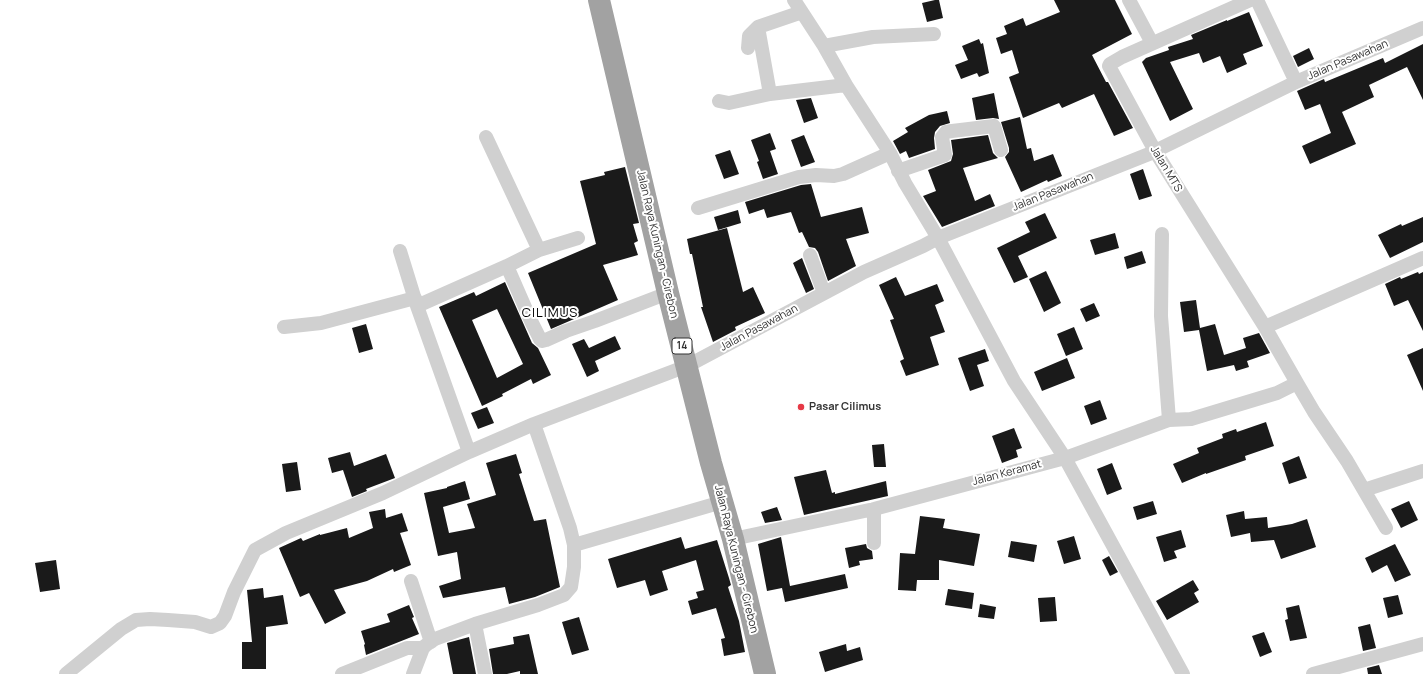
<!DOCTYPE html>
<html>
<head>
<meta charset="utf-8">
<style>
	body { margin:0 }
	canvas { display:block; background:#fff }
</style>
</head>
<body>
<canvas width="1423" height="674"></canvas>
<script>
const ctx = document.querySelector('canvas').getContext('2d');
ctx.lineJoin = 'round';
function paint(path, color) { ctx.fillStyle = color; ctx.fill(path, 'evenodd'); }
const toPath = rows => new Path2D(rows.map(r => 'M' + r).join(''));
function strokePath(path, color, width, dash) { ctx.strokeStyle = color; ctx.lineWidth = width; ctx.lineCap = dash ? 'butt' : 'round'; ctx.setLineDash(dash || []); ctx.stroke(path); }
function write(font, color, halo, rows, align = 'center') {
  ctx.font = font + ' Manrope,sans-serif'; ctx.lineWidth = 4; ctx.setLineDash([]); ctx.textBaseline = 'middle'; ctx.strokeStyle = halo; ctx.fillStyle = color; for (const [text, x, y, turn = 0] of rows) {
    ctx.save(); ctx.translate(x, y); ctx.rotate((+turn || 0) * Math.PI / 180); ctx.textAlign = isNaN(turn) ? turn : align; if (halo) ctx.strokeText(text, 0, 0); ctx.fillText(text, 0, 0); ctx.restore();
  }
}
const building = toPath([
	[935,0,939,0,943,18,927,22,922,3],
	[1054,0,1115,0,1132,34,1092,55,1106,82,1108,82,1133,128,1114,136,1094,94,1062,108,1059,103,1023,118,1009,77,1019,73,1012,50,1001,54,996,38,1007,34,1004,26,1023,18,1026,26,1060,12],
	[1249,12,1263,46,1243,54,1247,64,1227,73,1220,56,1203,63,1199,53,1170,62,1193,109,1170,121,1142,62,1146,58,1169,50,1168,47,1193,39,1191,35,1227,20,1227,21],
	[979,39,981,44,983,43,989,73,979,77,977,73,961,79,955,65,968,60,962,46],
	[1423,44,1423,100,1407,67,1369,85,1374,97,1342,112,1356,144,1310,164,1302,146,1331,133,1320,104,1305,110,1297,91,1324,79,1325,82,1383,58,1385,63],
	[1309,48,1314,59,1298,67,1293,56],
	[994,93,999,119,993,118,976,120,972,98],
	[811,98,818,118,804,123,796,100],
	[947,111,950,123,940,126,935,132,934,138,935,149,909,158,906,151,900,154,893,141,908,132,905,128,929,115],
	[1020,117,1027,149,1031,148,1034,161,1053,154,1062,176,1048,182,1047,180,1021,192,1005,157,1009,152,1009,148,1001,122],
	[770,133,776,149,770,151,778,174,763,179,757,162,759,161,751,140],
	[804,135,815,162,801,167,791,140],
	[988,135,993,153,998,158,963,168,975,201,990,194,995,206,942,227,923,196,936,191,928,170,951,161,953,154,951,140],
	[730,150,739,174,724,179,715,155],
	[625,167,639,223,633,224,638,241,634,243,638,255,603,265,618,300,551,329,528,273,596,244,580,181,605,175,604,172],
	[1143,169,1152,196,1139,200,1130,174],
	[811,184,821,217,862,207,869,233,846,239,856,266,828,281,818,252,815,248,809,247,802,232,799,233,791,212,767,218,764,209,749,214,745,202,801,185],
	[738,210,741,223,718,230,714,217],
	[1045,213,1057,238,1018,256,1028,277,1014,283,997,248,1030,232,1025,222],
	[1423,217,1423,242,1390,258,1378,235,1401,224,1402,226],
	[727,228,743,292,753,287,765,313,735,327,736,330,713,342,701,307,703,307,692,254,690,254,687,239],
	[1115,233,1119,248,1095,255,1090,240],
	[1142,251,1146,263,1127,269,1124,257],
	[802,258,814,289,806,293,793,263],
	[1046,271,1061,303,1044,312,1029,279],
	[1418,272,1419,274,1423,272,1423,331,1408,300,1394,306,1385,284,1400,277,1401,279],
	[896,277,905,296,937,284,944,301,935,305,945,332,930,337,939,365,906,376,900,361,904,359,890,320,894,319,879,285],
	[505,282,532,343,538,348,551,375,533,384,531,379,502,394,503,396,482,406,439,307,474,292,476,296],
	[497,309,523,364,497,378,472,320],
	[1196,300,1200,328,1215,324,1224,355,1246,348,1243,338,1259,333,1270,353,1247,361,1249,367,1236,371,1234,365,1207,371,1199,330,1184,332,1180,302],
	[1094,303,1100,316,1086,322,1080,309],
	[366,324,373,349,359,353,352,328],
	[1074,327,1083,349,1066,356,1057,334],
	[615,336,621,349,595,361,599,371,587,377,572,344,584,339,589,348],
	[1423,348,1423,391,1407,355],
	[985,349,989,361,977,365,984,386,970,391,958,358],
	[1067,358,1075,378,1042,391,1034,372],
	[1100,400,1107,419,1091,425,1084,406],
	[487,407,494,423,478,429,471,413],
	[1266,422,1274,446,1245,456,1246,460,1206,474,1206,473,1182,483,1173,464,1199,453,1197,448,1223,438,1222,434,1236,429,1237,432],
	[1014,428,1022,448,1016,450,1018,457,1002,463,992,436],
	[884,444,886,467,874,467,872,445],
	[350,452,354,466,386,454,395,478,366,489,367,491,352,497,343,470,332,473,328,458],
	[516,454,522,473,519,474,534,521,546,519,560,587,535,597,509,604,505,587,443,598,439,586,461,579,457,552,438,556,424,493,447,488,447,487,465,481,470,499,443,507,449,533,475,528,467,504,496,495,486,463],
	[1299,456,1307,478,1289,484,1282,463],
	[297,462,301,490,286,492,282,464],
	[1112,463,1122,489,1107,495,1097,469],
	[826,470,832,493,835,492,835,494,886,481,888,496,804,515,794,477],
	[1153,501,1157,514,1137,520,1133,507],
	[1409,501,1418,520,1401,528,1391,509],
	[777,507,782,520,765,523,761,512],
	[385,509,386,518,402,513,408,531,400,533,411,565,394,572,393,569,367,581,334,590,346,613,325,624,309,593,300,597,279,548,301,538,303,541,320,534,320,535,347,528,349,538,373,528,369,512],
	[1244,511,1245,519,1267,517,1268,528,1292,524,1307,519,1316,547,1281,559,1274,540,1251,542,1250,533,1231,537,1226,515],
	[920,516,945,519,943,528,980,534,974,566,939,560,939,580,917,580,916,591,898,590,900,553,915,554],
	[1181,530,1186,547,1174,551,1177,558,1164,562,1156,537],
	[1074,536,1081,559,1064,564,1057,541],
	[681,537,685,549,717,540,729,578,731,585,728,587,739,621,745,652,724,656,721,639,725,638,716,608,692,615,688,601,698,598,696,592,704,590,696,560,662,571,668,590,650,596,645,580,617,588,608,559],
	[781,537,790,586,845,574,848,588,785,602,782,588,767,591,758,544],
	[1011,541,1037,545,1034,562,1008,557],
	[866,544,867,548,872,551,873,559,859,561,860,565,849,568,845,548],
	[1395,544,1411,575,1395,582,1387,565,1372,573,1365,558],
	[1109,556,1118,572,1110,576,1102,560],
	[56,560,60,589,40,592,35,563],
	[1193,580,1199,590,1194,593,1199,602,1167,620,1156,601],
	[263,588,264,598,283,595,288,624,266,627,266,669,242,669,242,642,252,642,247,590],
	[948,589,974,593,972,609,945,605],
	[1398,595,1403,614,1388,618,1383,598],
	[1055,597,1057,621,1040,622,1038,598],
	[980,604,996,607,994,619,978,617],
	[409,605,414,617,412,618,419,634,366,655,364,645,365,644,361,631,390,622,387,614],
	[1299,605,1307,638,1290,641,1285,620,1288,619,1286,608],
	[579,617,589,650,572,655,562,622],
	[1370,624,1376,648,1363,651,1358,627],
	[1264,632,1272,652,1260,657,1252,636],
	[529,634,538,674,520,674,520,671,507,674,493,674,489,649,514,644,513,637],
	[469,637,476,674,453,674,447,643],
	[846,644,847,651,860,647,863,660,825,672,819,652],
	[1379,665,1382,674,1368,674,1367,668]
]);
const minor = toPath([
	[794,0,824,46,846,85,890,153,905,183,938,238,1014,381,1065,458,1183,674],
	[1129,0,1152,43],
	[1257,0,1296,82],
	[824,46,873,37,934,34],
	[748,48,749,36,758,27,802,12],
	[770,94,846,85],
	[719,101,729,103,770,94,758,27],
	[486,137,539,250],
	[898,171,945,155,942,137,946,132,952,131,994,126,1001,150],
	[698,208,799,177,816,175,834,176,843,174,890,153],
	[1162,234,1161,316,1169,420],
	[578,238,539,250,507,266,531,321,540,339,542,341,546,340,566,331,595,321,668,293],
	[400,251,417,306],
	[810,255,824,293],
	[284,327,321,323,415,298],
	[1265,327,1423,258],
	[1297,383,1314,412,1347,461,1386,528],
	[469,452,417,306,507,266],
	[1364,490,1423,471],
	[733,539,874,509,1065,458,1169,420,1191,419,1277,393,1297,383,1265,327,1155,151,1109,66,1110,64,1122,57,1250,0],
	[874,543,874,509],
	[574,545,722,502],
	[411,581,431,642],
	[475,624,485,674],
	[66,674,121,629,136,620,150,619,168,620,195,622,211,627,220,623,225,616,234,592,255,550,286,533,383,493,469,452,534,424,687,366,864,272,923,246,938,238,1149,154,1296,82,1423,28],
	[342,674,407,648,423,648],
	[413,674,423,648,426,645,435,639,475,624,538,605,564,595,571,587,574,567,574,545,570,528,534,424],
	[1313,674,1423,644]
]);
const trunk = toPath([
	[599,0,668,293,711,463,733,539,765,674]
]);
const markers = [
	[801,407,4,"#e63946"]
];
const shields = [
	[682,346,20]
];
const shieldNames = [
	["14",682,346]
];
const streetNames = [
	["Jalan Pasawahan",1348,60,-23],
	["Jalan MTS",1166,169,59],
	["Jalan Pasawahan",1053,192,-22],
	["Jalan Raya Kuningan - Cirebon",657,244,77],
	["Jalan Pasawahan",759,328,-28],
	["Jalan Keramat",1007,473,-15],
	["Jalan Raya Kuningan - Cirebon",736,559,76]
];
const poiNames = [
	["Pasar Cilimus",809,407]
];
const quarterNames = [
	["CILIMUS",550,313]
];
paint(building, '#1a1a1a');
strokePath(minor, '#d0d0d0', 14);
strokePath(trunk, '#a2a2a2', 22);
for (const [x, y, r, color] of markers) { const dot = new Path2D(); dot.arc(x, y, r, 0, 2 * Math.PI); ctx.fillStyle = color; ctx.fill(dot); strokePath(dot, '#fff', 1.5); }
for (const [x, y, w] of shields) { const box = new Path2D(); box.roundRect(x - w / 2, y - 8, w, 16, 3); ctx.fillStyle = '#fff'; ctx.fill(box); strokePath(box, '#333', 1); }
write('bold 10px', '#333', null, shieldNames);
write('11px', '#333', '#fff', streetNames);
write('bold 11px', '#333', '#fff', poiNames, 'left');
ctx.letterSpacing = '1px';
write('13px', '#000', '#fff', quarterNames);
ctx.letterSpacing = '0px';
</script>
</body>
</html>
